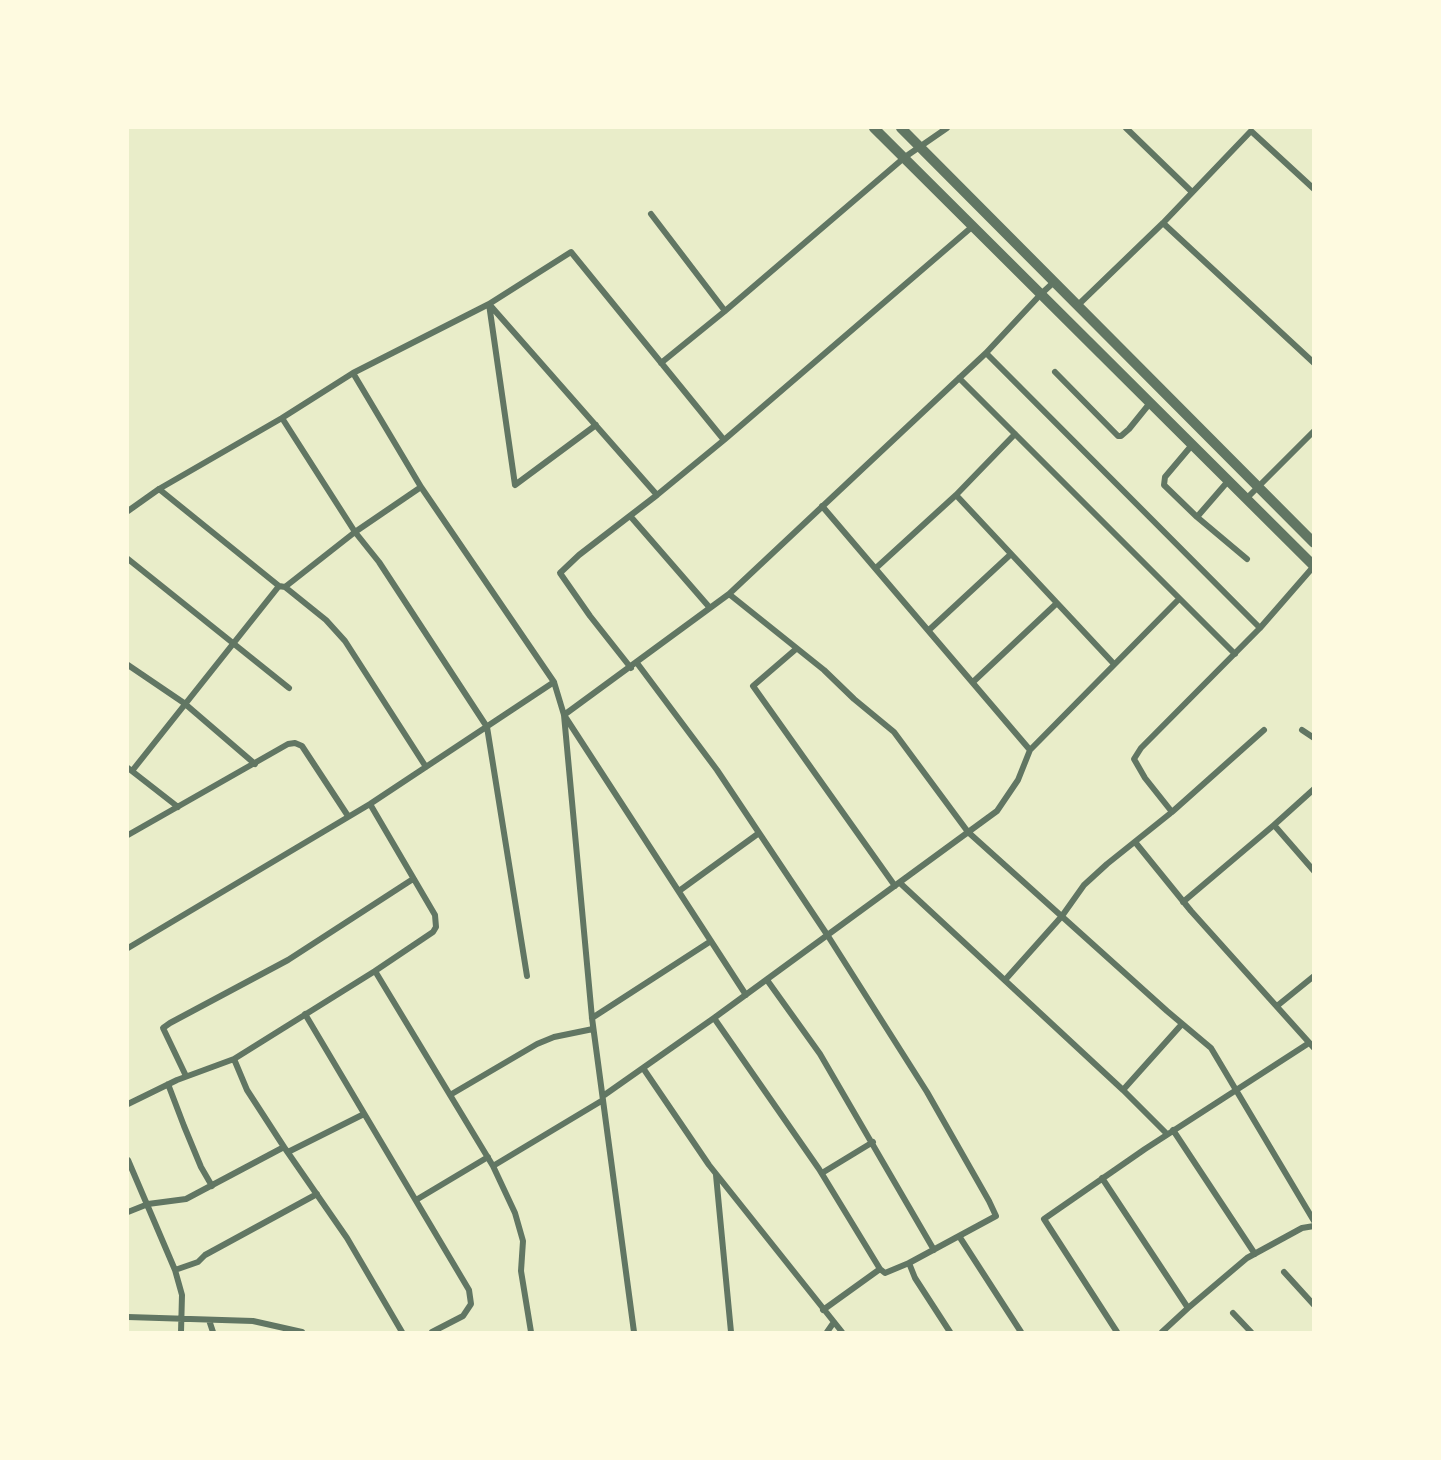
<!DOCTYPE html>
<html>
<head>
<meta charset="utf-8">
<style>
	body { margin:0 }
	#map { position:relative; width:1441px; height:1460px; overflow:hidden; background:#e9edc9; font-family:Figtree,sans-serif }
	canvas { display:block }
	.frame { position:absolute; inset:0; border:129px solid #fefae0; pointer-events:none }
</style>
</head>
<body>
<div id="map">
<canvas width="1441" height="1460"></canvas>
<div class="frame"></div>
</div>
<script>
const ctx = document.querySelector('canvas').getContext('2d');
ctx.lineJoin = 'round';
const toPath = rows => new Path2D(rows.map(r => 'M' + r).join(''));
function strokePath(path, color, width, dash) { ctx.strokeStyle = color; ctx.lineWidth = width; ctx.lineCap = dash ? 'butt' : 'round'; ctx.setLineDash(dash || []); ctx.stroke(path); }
const minor = toPath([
	[1126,128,1192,192],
	[651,214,725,311],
	[1163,223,1314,363],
	[1077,306,1163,223,1251,131,1314,189],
	[986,353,1260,628],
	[661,363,725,311,905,157,947,128],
	[1055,372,1118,436,1121,436,1129,429,1150,403],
	[353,373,421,487,554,682,564,715,592,1018,634,1332],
	[959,378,1235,654],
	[282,418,355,532,379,562,487,727,527,976],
	[596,425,515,485,489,304,571,252,724,440],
	[1192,445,1165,477,1164,485,1197,517,1247,559],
	[159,489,279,586,285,587,326,620,345,641,426,767],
	[956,495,1114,664],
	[1247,498,1314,431],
	[822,506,1030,750],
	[128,511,159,489,282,418,353,373,489,304,657,495,724,440,973,226],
	[631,517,710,608],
	[1197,517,1229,480],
	[128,559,289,688],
	[876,568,956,495,1015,434],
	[285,587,355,532,421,487],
	[729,594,824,670,854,699,894,732,968,832,1167,1011,1211,1048,1314,1221],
	[929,630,1011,554],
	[796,649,753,686,895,886],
	[637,663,717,770,828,936,927,1092,989,1201,996,1216,909,1263,915,1278,950,1332],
	[128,665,184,703,255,764],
	[631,668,590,616,560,573,579,555,657,495],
	[973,682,1057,603],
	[564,715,729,594,986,353,1041,294,1054,282],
	[566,718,746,995],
	[1302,730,1314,738],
	[128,768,178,807],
	[132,771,279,586],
	[370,804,435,915,436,927,433,932,375,971,493,1166,515,1213,523,1241,521,1271,531,1332],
	[1172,812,1264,730],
	[1274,825,1314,789],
	[128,835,288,744,295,743,302,746,348,816],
	[1135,842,1191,911,1314,1048],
	[900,883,1123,1090,1182,1024],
	[679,891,759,833],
	[1183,902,1274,825,1314,871],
	[128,948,370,804,554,682],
	[767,980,820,1054,934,1250],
	[1005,980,1062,916,1084,885,1107,864,1172,812,1145,778,1134,759,1141,748,1260,628,1314,566],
	[1277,1006,1314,976],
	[305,1014,469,1290,471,1304,463,1316,432,1332],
	[592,1018,711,941],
	[714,1018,819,1169,880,1269,885,1273,909,1263],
	[643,1068,709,1165,842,1332],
	[186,1076,163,1028,170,1023,288,960,413,879],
	[168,1084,184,1126,201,1167,212,1186],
	[1123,1090,1167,1134],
	[450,1095,537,1044,554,1037,593,1029],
	[603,1096,714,1018,997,811,1018,780,1030,750,1179,599],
	[128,1104,177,1080,234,1059,375,971],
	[1173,1130,1255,1254],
	[284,1147,347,1238,402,1332],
	[288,1152,364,1114],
	[128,1160,175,1270,182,1295,181,1332],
	[493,1166,603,1100],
	[822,1173,873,1142],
	[716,1175,731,1332],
	[1102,1178,1188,1308],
	[416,1200,488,1157],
	[128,1212,148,1204,186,1199,284,1147,247,1090,234,1059],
	[959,1236,1021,1332],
	[175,1270,198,1262,205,1255,317,1194],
	[1284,1272,1314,1305],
	[823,1310,880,1269],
	[1233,1313,1251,1332],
	[128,1317,253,1321,302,1332],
	[209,1320,213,1332],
	[827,1332,834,1322],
	[1117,1332,1044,1219,1145,1149,1309,1043],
	[1162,1332,1188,1308,1247,1258,1302,1228,1314,1226]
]);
const tertiary = toPath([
	[874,128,1314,566],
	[901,128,1314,543]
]);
strokePath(minor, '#617663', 6);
strokePath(tertiary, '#617663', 10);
</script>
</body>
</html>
